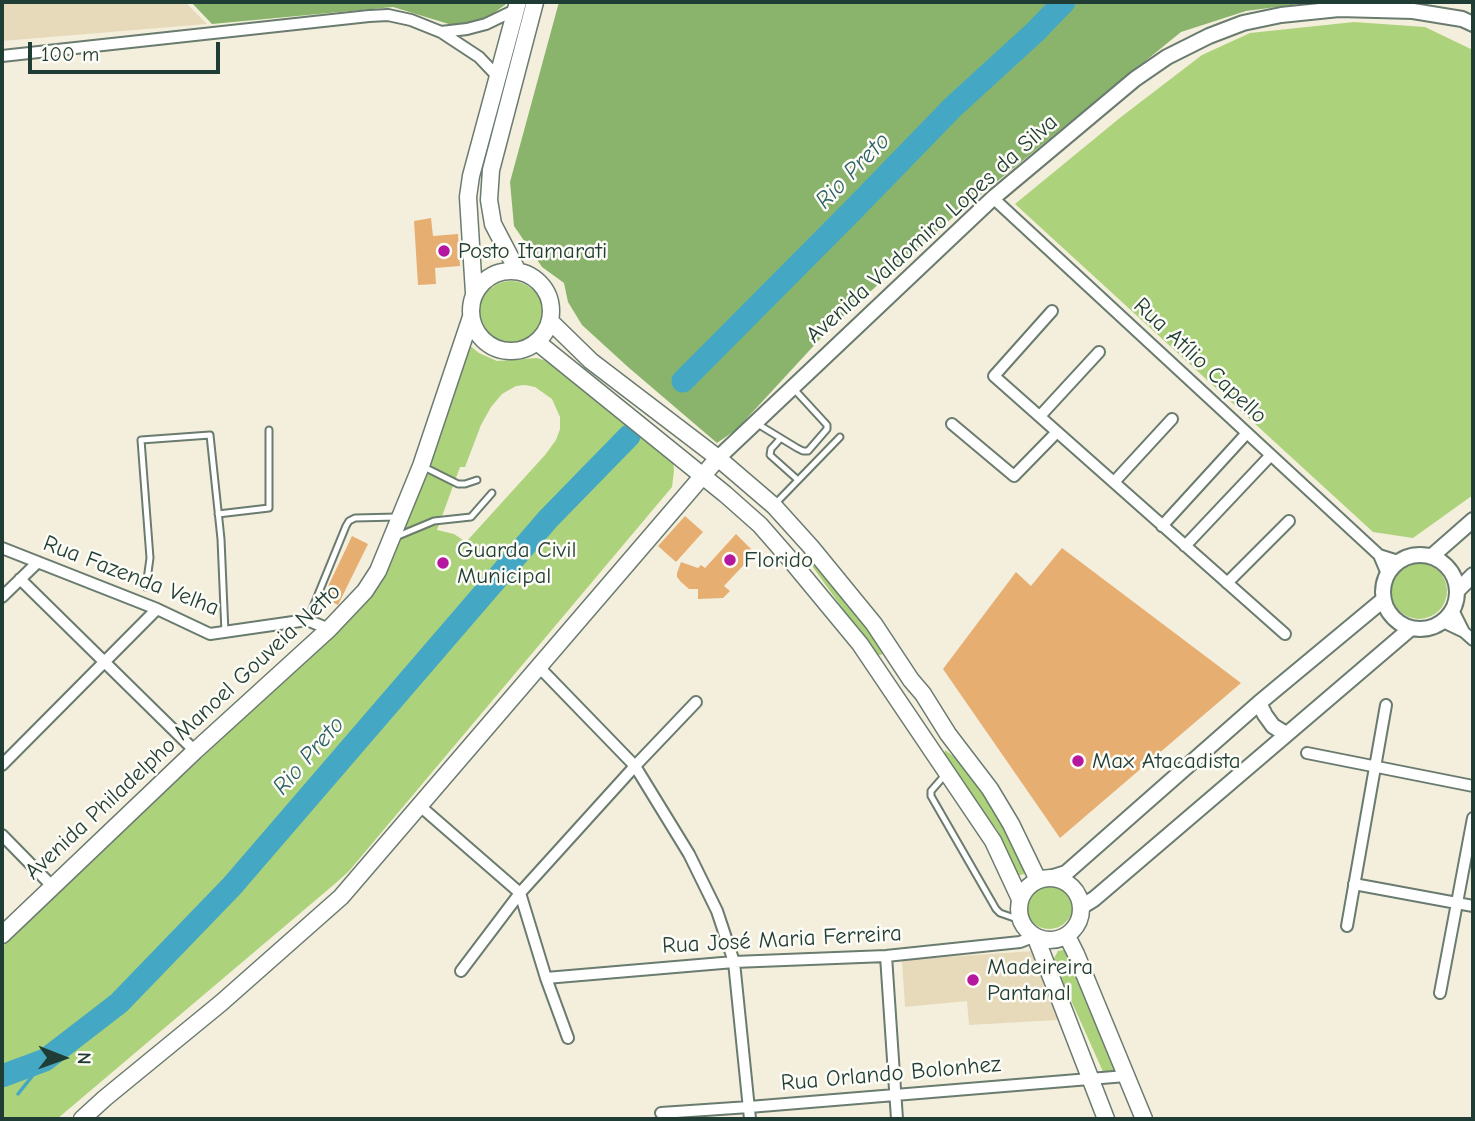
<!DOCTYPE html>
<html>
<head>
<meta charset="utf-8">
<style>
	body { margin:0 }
	#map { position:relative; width:1475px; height:1121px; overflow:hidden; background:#f4efdc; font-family:"Comic Neue",sans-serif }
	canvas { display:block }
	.frame { position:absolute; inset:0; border:4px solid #1f3d34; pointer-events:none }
	.north { position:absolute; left:28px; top:1023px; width:70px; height:70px; -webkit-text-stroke:5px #fdfcf7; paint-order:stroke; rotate:91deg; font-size:19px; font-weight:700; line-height:28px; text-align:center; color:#1f3d34 }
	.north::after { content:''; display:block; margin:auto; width:24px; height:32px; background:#1f3d34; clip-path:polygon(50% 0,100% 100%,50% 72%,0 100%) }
	.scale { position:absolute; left:28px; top:42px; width:192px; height:32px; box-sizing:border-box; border:4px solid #1f3d34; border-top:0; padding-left:9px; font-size:21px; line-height:24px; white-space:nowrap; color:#1f3d34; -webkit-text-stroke:5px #fdfcf7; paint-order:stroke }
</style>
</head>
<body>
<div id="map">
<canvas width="1475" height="1121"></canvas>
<div class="frame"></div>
<div class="north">N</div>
<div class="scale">100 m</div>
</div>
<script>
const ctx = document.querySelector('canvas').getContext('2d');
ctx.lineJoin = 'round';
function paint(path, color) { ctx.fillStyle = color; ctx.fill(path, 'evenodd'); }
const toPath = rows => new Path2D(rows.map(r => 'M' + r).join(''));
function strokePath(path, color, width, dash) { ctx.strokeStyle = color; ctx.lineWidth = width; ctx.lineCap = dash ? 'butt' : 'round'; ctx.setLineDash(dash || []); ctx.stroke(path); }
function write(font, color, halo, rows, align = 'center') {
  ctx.font = font + ' "Comic Neue",sans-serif'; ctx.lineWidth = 5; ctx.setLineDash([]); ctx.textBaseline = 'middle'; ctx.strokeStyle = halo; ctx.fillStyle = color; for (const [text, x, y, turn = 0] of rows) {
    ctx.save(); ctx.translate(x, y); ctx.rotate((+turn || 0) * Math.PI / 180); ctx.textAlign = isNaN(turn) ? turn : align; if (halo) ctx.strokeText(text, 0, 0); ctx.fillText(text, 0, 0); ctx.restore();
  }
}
const built = toPath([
	[2,2,185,2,207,24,2,41],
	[1033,951,1058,1020,969,1025,967,1001,905,1007,902,960]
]);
const green = toPath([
	[1354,22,1425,27,1473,50,1473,495,1413,538,1373,532,1015,204,1121,117,1202,55,1250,33],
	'479 313a32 32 0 1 1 64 0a32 32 0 1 1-64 0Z',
	[469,345,479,353,497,361,537,358,546,361,564,372,673,459,674,471,672,487,349,871,337,882,57,1119,2,1119,2,947,345,622,367,598],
	[525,385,535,387,552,399,560,417,560,429,556,440,545,455,466,542,454,534,437,530,460,467,465,467,481,425,491,407,502,394,516,386],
	[816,560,885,648,884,653,881,655,876,655,812,566,812,563],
	'1391 591a28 28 0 1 1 56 0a28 28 0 1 1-56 0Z',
	[945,750,958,760,1009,828,1028,869,1024,874,1017,876,998,831,944,759],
	'1025 905a24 24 0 1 1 48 0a24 24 0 1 1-48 0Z',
	[1063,950,1068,953,1116,1068,1111,1075,1104,1074,1100,1065,1053,960,1058,951]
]);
const forest = toPath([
	[191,2,509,2,484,20,452,25,393,7,212,24],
	[559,2,1315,2,1246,11,1181,32,952,218,831,327,737,429,717,443,628,367,582,325,568,302,564,283,542,267,514,226,510,182]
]);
const stream = toPath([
	[18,1094,45,1060]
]);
const river = toPath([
	[683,381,853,210,953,107,1035,32,1064,2],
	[2,1076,45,1060,119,1003,232,886,548,519,629,436]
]);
const building = toPath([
	[431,218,433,236,458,234,460,266,435,268,436,284,418,285,414,221],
	[685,516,703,532,676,562,658,546],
	[736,534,755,553,724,586,730,591,723,598,698,599,698,589,689,589,681,582,677,577,677,573,681,562,698,568,701,565,705,568],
	[352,536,368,544,338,605,323,597],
	[1062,548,1241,683,1060,838,943,669,1016,572,1031,586]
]);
const lane = toPath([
	[756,423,797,448,803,451,808,451,827,429,827,425,793,388],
	[780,439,771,449,770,455,798,480],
	[424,467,458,484,465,484,477,480],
	[774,505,840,437],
	[218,514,269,508,269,430],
	[398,536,434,521,471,517,492,493],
	[146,587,150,558,141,440,210,435,221,539,225,633],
	[308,619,346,526,349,521,355,518,397,517],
	[945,775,931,791,931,796,996,909,1000,913,1020,920]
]);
const street = toPath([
	[441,32,467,29,486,24,515,10],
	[2,56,369,16,388,15,411,20,441,32,479,57,498,77],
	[993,198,1379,555,1387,574],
	[1052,311,994,376,1285,634],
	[1040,416,1099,352],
	[952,424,1014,476,1057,432],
	[1114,482,1172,419],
	[1162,526,1247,433],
	[1185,546,1271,455],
	[2,548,157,609,210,634,307,620,329,629],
	[1379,555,1398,561],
	[20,579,195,751],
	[1227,583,1289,521],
	[2,597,38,562],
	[1453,610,1464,632],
	[1443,622,1464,632,1473,640],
	[539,667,635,766,689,854,717,911,734,962,750,1119],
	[1307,753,1473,786],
	[2,765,157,609],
	[420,806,520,893,546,978,568,1038],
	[2,835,52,886],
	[1354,884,1473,906],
	[1347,926,1386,705],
	[886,956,897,1119],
	[461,971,520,893,635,766,696,702],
	[546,978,734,962,886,956,1020,942,1033,937],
	[1440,993,1473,818],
	[661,1113,749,1107,1126,1076]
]);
const secondary = toPath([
	[718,458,993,198,1135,79,1167,57,1209,36,1243,23,1281,15,1339,9,1413,11,1462,19,1473,24],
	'1383 592a37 37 0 1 1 74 0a37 37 0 1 1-74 0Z',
	[1432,556,1473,520],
	[1458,590,1473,575],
	[1259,703,1265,715,1273,726,1286,734],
	[1050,878,1066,873,1259,703,1383,600],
	[1081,907,1094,899,1410,629]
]);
const primary = toPath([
	[517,270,493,224,489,200,491,170,535,2],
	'471 311a40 40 0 1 1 80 0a40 40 0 1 1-80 0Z',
	[474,293,468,197,471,176,518,2],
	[550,321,591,361,718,458,774,506,811,547,874,624,911,680,923,694,948,734,990,789,1011,824,1038,880],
	[537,342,725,494,760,525,788,557,860,644,993,841,1020,899],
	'1019 909a31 31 0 1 1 62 0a31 31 0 1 1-62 0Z',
	[2,935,195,751,329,629,365,591,378,571,421,466,471,317],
	[1067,936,1076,954,1144,1119],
	[1036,938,1106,1119],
	[82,1119,105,1098,221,1003,341,897,718,458]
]);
const markers = [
	[444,251,7,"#b5179e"],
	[730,560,7,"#b5179e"],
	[443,563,7,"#b5179e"],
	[1078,761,7,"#b5179e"],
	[973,980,7,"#b5179e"]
];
const streetNames = [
	["Avenida Valdomiro Lopes da Silva",932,229,-42],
	["Rua Atílio Capello",1200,361,43],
	["Rua Fazenda Velha",131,576,21],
	["Avenida Philadelpho Manoel Gouveia Netto",183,732,-43],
	["Rua José Maria Ferreira",782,940,-3],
	["Rua Orlando Bolonhez",891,1074,-5]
];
const poiNames = [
	["Posto Itamarati",458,251],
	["Guarda Civil",457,550],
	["Municipal",457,576],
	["Florido",744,560],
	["Max Atacadista",1092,761],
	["Madeireira",987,967],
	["Pantanal",987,993]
];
const waterNames = [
	["Rio Preto",853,171,-46],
	["Rio Preto",309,756,-49]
];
paint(built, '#e7daba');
paint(green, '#add27c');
paint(forest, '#8ab46c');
strokePath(stream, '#44a8c4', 3.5);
strokePath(river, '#44a8c4', 23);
paint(building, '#e7ae72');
strokePath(lane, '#6a7b6f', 9);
strokePath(street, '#6a7b6f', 14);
strokePath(secondary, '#6a7b6f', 18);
strokePath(primary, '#6a7b6f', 19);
strokePath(lane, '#fff', 5);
strokePath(street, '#fff', 10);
strokePath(secondary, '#fff', 14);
strokePath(primary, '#fff', 16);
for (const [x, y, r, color] of markers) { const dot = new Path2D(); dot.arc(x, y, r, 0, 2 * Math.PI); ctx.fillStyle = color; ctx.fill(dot); strokePath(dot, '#fdfcf7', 2.5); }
write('23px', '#1f3d34', '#fdfcf7', streetNames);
write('23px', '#1f3d34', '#fdfcf7', poiNames, 'left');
write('italic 24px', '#2c6266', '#fdfcf7', waterNames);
</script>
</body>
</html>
